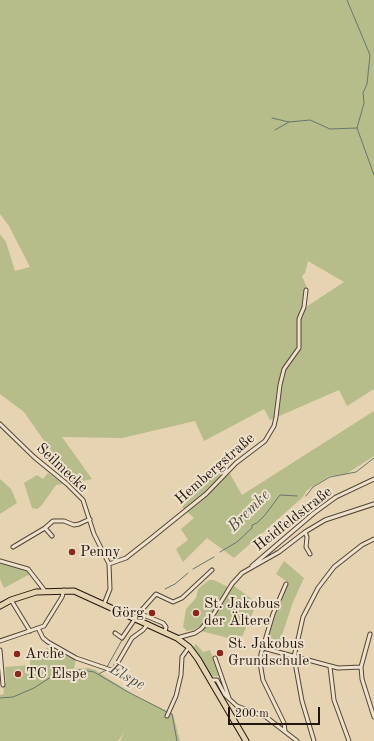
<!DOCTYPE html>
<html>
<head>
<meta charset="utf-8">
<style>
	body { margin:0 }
	#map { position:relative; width:374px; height:741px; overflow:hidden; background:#e5d3b1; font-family:"Old Standard TT",serif }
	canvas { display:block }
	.scale { position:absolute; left:228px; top:707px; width:92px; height:18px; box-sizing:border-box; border:2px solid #23160e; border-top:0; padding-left:5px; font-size:12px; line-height:14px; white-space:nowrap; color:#23160e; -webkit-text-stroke:3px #eee2cc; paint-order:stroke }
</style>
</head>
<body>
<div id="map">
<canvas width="374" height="741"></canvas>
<div class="scale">200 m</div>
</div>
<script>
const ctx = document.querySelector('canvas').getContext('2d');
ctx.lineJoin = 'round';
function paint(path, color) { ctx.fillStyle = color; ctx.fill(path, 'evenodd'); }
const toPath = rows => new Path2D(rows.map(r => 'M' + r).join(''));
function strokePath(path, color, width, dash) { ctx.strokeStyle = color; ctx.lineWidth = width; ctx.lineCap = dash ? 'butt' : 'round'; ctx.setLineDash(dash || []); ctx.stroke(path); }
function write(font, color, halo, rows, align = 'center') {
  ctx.font = font + ' "Old Standard TT",serif'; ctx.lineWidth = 4; ctx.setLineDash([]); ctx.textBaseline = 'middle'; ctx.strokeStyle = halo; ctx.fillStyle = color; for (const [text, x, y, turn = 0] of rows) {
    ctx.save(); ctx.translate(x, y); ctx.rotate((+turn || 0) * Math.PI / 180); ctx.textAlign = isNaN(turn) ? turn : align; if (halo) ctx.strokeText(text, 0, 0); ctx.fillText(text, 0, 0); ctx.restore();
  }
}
const green = toPath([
	[0,0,374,0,374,389,347,406,339,390,270,420,264,409,204,441,195,421,122,438,62,437,92,479,78,482,50,449,24,412,0,394,0,234,6,242,15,271,30,267,9,226,0,214],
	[308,261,344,282,306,307,307,288,302,276,305,273],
	[374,411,374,456,346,474,330,476,307,490,303,497,234,558,207,538,183,562,176,549,188,540,181,529,194,518,182,507,219,469,230,474,242,495],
	[48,473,63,484,56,485,41,506,37,509,32,508,24,483,37,475,43,479],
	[0,479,11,489,17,503,0,514],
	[284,561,304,578,293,602,277,650,268,648,266,645,277,605,289,583,276,574],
	[0,563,28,571,30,574,4,588,0,579],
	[209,580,214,580,228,587,211,616,203,625,193,630,187,631,183,627,186,609,196,598,198,589],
	[233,585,257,603,240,641,201,631,209,623],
	[196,644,203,652,210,650,219,676,211,676,193,647],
	[52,646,76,658,74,669,89,668,95,670,132,694,173,714,180,741,120,741,124,733,118,741,0,741,0,695,4,694,3,684,6,683,5,667,30,665,30,655]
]);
const stream = toPath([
	[347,0,370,55,367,84,363,93,364,103,357,128,374,175],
	[272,118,289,122,310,120,330,129,357,128],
	[275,130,289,122],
	[306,496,313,487,330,477,356,472,374,458],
	[220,552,237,542,252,528,252,525,257,523,265,515,280,495,297,496],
	[193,569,214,557],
	[165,589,175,584,188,573],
	[107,667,122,640],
	[99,674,106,670],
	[0,698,13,697,34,688,54,675,74,670,82,670,94,672,128,692,167,712],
	[170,713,172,714,177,741]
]);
const street = toPath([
	[0,424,34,457,67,484,83,500,94,534,109,564,110,589,104,604],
	[45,528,52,536],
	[305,532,307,537,306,547,310,554],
	[13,547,45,528,53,521,64,521,74,525,79,524,90,519],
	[0,561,28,569,45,591],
	[109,564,126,558,149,540,206,494,236,463,265,441,274,426,276,417,280,385,284,369,299,348,299,319,304,307,306,290],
	[252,566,314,513,336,497,374,479],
	[11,600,30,631],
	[139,613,163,623,166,627,165,632],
	[38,628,43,638,48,642,76,658,111,670,114,669,132,638,143,630,148,624],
	[115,633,122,638,139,613,156,594,173,602,182,598,212,570],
	[370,634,361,667,362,679,374,717],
	[177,638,195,633,201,629,213,615,232,584,242,573,279,552,305,532,325,520,374,504],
	[0,641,44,626,62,597,64,590],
	[263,648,338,668,361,667],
	[0,650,3,685],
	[215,658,229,698],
	[330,667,334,700,349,741],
	[210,680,217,680,225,695,237,706,266,717,297,741],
	[167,716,176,696,181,675,182,657,189,647],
	[285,731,284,723,263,680,260,663,261,654,273,614,286,584],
	[314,741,302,701,294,657,303,617,318,588,334,567,362,545,374,539]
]);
const primary = toPath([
	[0,606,11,600,36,592,74,591,177,638,189,647,198,659,246,741]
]);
const markers = [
	[72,552,4,"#8f2418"],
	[152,613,4,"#8f2418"],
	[196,613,4,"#8f2418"],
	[220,653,4,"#8f2418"],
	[17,654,4,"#8f2418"],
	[18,674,4,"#8f2418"]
];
const streetNames = [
	["Seilmecke",62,468,43],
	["Hembergstraße",215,469,-41],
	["Heidfeldstraße",293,519,-38]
];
const poiNames = [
	["Penny",80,552],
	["St. Jakobus",204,604],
	["der Ältere",204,621],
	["Görg",144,613,"right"],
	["St. Jakobus",228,644],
	["Grundschule",228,661],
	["Arche",25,654],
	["TC Elspe",26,674]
];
const waterNames = [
	["Bremke",249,511,-45],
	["Elspe",127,677,29]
];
paint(green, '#b6bc8a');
strokePath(stream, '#68776c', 1);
strokePath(street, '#544537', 5);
strokePath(primary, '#23160e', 7);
strokePath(street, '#eee2cc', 3);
strokePath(primary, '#e5d3b1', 5);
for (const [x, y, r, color] of markers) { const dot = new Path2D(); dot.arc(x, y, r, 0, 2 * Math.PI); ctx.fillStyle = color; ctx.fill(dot); strokePath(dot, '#eee2cc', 1.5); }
write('15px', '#23160e', '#eee2cc', streetNames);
write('15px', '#23160e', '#eee2cc', poiNames, 'left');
write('italic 16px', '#4b4f45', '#eee2cc', waterNames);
</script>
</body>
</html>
